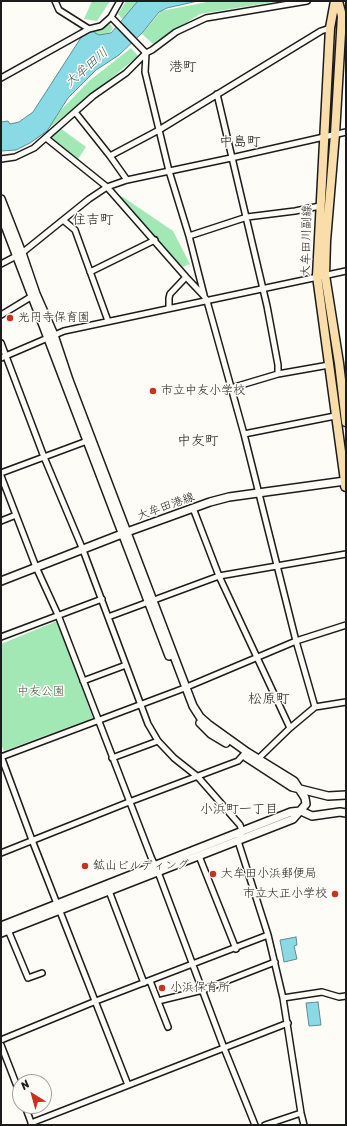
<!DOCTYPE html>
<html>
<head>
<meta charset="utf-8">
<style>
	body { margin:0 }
	#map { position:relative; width:347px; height:1126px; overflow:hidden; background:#fdfcf7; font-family:Sriracha,sans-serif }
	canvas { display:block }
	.frame { position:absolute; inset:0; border:2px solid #1c1c1c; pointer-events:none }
	.north { position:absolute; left:12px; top:1074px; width:40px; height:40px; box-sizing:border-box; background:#fdfcf7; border:1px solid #a3a29f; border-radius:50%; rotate:323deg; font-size:11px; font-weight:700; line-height:16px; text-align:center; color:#1c1c1c }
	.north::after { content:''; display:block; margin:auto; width:14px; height:18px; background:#c8321e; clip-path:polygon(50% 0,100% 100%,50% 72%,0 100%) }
</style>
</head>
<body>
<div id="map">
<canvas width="347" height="1126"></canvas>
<div class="frame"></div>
<div class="north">N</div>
</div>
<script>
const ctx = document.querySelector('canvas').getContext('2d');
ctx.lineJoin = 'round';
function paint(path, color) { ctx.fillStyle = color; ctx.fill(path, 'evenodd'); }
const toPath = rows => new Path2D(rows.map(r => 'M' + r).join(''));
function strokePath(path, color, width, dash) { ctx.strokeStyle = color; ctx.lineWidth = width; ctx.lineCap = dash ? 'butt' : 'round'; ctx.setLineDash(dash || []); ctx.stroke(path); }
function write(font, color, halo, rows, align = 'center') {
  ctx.font = font + ' Sriracha,"Klee One",sans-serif'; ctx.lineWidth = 3; ctx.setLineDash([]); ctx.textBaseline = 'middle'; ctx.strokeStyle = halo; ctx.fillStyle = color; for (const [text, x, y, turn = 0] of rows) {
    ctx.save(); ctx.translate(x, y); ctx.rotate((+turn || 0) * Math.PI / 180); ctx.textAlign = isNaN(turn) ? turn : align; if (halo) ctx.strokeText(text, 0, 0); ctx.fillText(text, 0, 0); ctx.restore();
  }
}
const green = toPath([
	[92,1,110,1,97,21,84,19],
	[126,1,137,1,137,5,123,19,118,14],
	[212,1,280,1,200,14,153,44,142,34,161,11],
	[110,24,113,28,109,34,100,37,93,33],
	[131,48,138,56,95,92,49,128,61,110,89,81],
	[60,128,86,147,76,162,46,138],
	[115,195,123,197,173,231,190,264,183,267],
	[57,621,93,718,4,751,1,744,1,644]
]);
const water = toPath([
	[138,1,198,1,167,8,159,12,143,32,119,55,96,70,68,98,47,131,30,143,16,150,1,151,1,122,8,121,10,124,19,122,33,112,82,36,92,28,95,33,99,35,111,33,138,1],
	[296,937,297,945,294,946,297,959,284,962,280,940,296,937],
	[318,1002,321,1025,309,1026,306,1003,318,1002]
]);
const street = toPath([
	[55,1,59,10,89,29],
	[111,17,146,53,145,72,169,171,189,236,204,295],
	[1,78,89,29,101,26,111,17,120,1],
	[217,94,267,306,278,365,278,374],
	[75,112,110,156,127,180],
	[46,138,107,187,186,277,204,296,207,301,244,434,296,641,315,707],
	[110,156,159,130,321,31,330,28],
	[1,159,15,157,34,148,93,96,126,73,146,53,152,50,176,32,206,18,307,1],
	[63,220,75,230,108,321],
	[189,236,247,217,295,211,320,206],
	[1,264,22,253,89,199,107,187,127,180,231,158,346,132],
	[90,272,155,240],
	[169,308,169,298,170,294,186,277],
	[1,315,34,295],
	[1,343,44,457,83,550,148,724,158,741,174,758,198,777,240,825,242,831,238,841,268,935,283,998,301,1113,304,1125],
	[1,358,64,331,346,271],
	[231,388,278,374,329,365],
	[244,434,335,416],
	[1,473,87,441],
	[1,476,36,567,58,615,151,857,158,872,224,1048,255,1125],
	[193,508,219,576,290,728],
	[1,521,16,515],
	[108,617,219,576,346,554],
	[1,637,102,599],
	[83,681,126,665],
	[1,756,32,840,128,1085],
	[1,757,182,689,296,641,346,625],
	[112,758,158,741],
	[258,759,290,728,315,707,346,702],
	[1,853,129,802,238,761,246,752],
	[199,856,236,949],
	[109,891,144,983],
	[8,930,28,978,42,973],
	[150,981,168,1027],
	[283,998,322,992,339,997,346,996],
	[158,1001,203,990,275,962],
	[1,1040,96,1001,268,935],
	[1,1045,20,1094],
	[25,1106,32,1125],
	[31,1123,288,1023],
	[265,1125,301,1113]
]);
const secondary = toPath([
	[1,199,22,253,36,294,54,335,69,380,193,706,200,717,208,724,247,752,294,781,305,798,306,804,293,819,1,933],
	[1,215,169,656],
	[1,581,127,532,210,502,229,497,345,481],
	[200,723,211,734,226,743],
	[246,757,292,787,328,796,346,795],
	[1,926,291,812,301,811,312,816,340,812,346,813]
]);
const primary = toPath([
	[335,1,330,28,317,276,345,481],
	[338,1,342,16,335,134,326,241,325,275,339,363,346,422]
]);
const highway = toPath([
	[346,481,346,486]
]);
const markers = [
	[10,318,4,"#c8321e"],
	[153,391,4,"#c8321e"],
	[85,866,4,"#c8321e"],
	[213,874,4,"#c8321e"],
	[335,894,4,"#c8321e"],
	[162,988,4,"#c8321e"]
];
const streetNames = [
	["大牟田川副線",307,241,-89],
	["大牟田港線",166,507,-20]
];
const poiNames = [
	["光円寺保育園",18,318],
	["市立中友小学校",161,391],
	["鉱山ビルディング",93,866],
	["大牟田小浜郵便局",221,874],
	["市立大正小学校",327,894,"right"],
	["小浜保育所",170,988]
];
const parkNames = [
	["中友公園",41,692]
];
const waterNames = [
	["大牟田川",87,68,-41]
];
const neighbourhoodNames = [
	["小浜町一丁目",239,810]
];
const quarterNames = [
	["港町",183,67],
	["中島町",240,142],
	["住吉町",93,220],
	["中友町",198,441],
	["松原町",269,699]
];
paint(green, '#a1e8b5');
paint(water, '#89dae5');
strokePath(water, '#5d8e95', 1);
strokePath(street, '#1c1c1c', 8);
strokePath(secondary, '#1c1c1c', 10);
strokePath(primary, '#1c1c1c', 11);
strokePath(highway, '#1c1c1c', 13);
strokePath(street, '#fdfcf7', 5);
strokePath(secondary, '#fdfcf7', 7);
strokePath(primary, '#f9deab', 8);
strokePath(highway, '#f9deab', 10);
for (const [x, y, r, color] of markers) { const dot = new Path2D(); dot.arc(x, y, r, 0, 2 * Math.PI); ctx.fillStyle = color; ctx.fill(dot); strokePath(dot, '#fdfcf7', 1.5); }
write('12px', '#1c1c1c', '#fdfcf7', streetNames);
write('12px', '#1c1c1c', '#fdfcf7', poiNames, 'left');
write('12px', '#44594a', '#fdfcf7', parkNames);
write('italic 13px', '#425e62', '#fdfcf7', waterNames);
write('13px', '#1c1c1c', '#fdfcf7', neighbourhoodNames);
write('14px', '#1c1c1c', '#fdfcf7', quarterNames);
</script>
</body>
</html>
